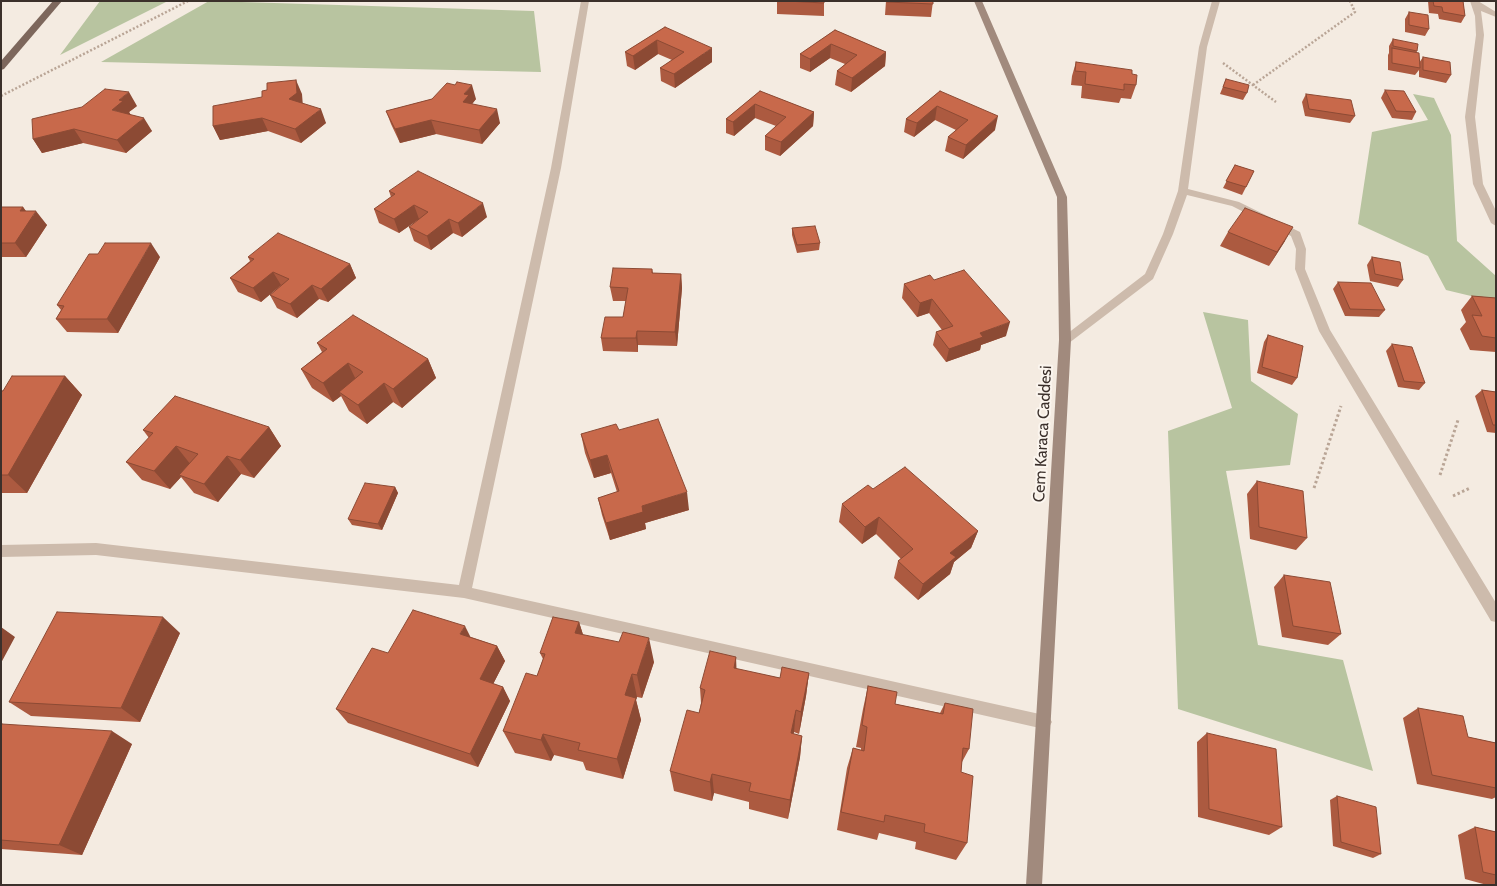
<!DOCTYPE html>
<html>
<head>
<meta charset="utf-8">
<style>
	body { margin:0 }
	#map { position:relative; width:1497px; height:886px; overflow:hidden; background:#f4ebe1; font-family:Cabin,sans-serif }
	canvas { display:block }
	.frame { position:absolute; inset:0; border:2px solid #3b302b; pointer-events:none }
</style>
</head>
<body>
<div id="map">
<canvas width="1497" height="886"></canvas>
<div class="frame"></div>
</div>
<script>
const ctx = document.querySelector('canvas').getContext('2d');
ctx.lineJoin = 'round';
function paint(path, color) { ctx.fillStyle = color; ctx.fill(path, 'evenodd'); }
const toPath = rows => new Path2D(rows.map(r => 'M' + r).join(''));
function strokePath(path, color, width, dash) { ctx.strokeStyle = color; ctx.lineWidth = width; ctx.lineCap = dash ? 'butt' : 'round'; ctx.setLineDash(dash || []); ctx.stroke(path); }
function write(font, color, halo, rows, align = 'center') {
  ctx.font = font + ' Cabin,sans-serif'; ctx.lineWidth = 4; ctx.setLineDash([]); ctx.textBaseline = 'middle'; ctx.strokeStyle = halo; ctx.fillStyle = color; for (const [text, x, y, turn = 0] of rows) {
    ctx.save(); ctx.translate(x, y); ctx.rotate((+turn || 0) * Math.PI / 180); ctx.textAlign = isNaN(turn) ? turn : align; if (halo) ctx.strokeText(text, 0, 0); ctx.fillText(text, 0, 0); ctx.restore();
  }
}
const green = toPath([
	[100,1,168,1,60,55],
	[209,1,534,11,541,72,101,62],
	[1413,94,1434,98,1451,135,1457,241,1496,276,1496,302,1446,290,1428,256,1358,224,1372,132,1428,120],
	[1203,312,1248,320,1251,381,1298,414,1290,465,1226,471,1258,645,1343,660,1373,771,1178,709,1168,431,1232,408]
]);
const pathFar1 = toPath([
	[1223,63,1276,102],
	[1253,85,1355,12,1350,1],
	[1,96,188,1]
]);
const path = toPath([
	[1440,475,1458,420],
	[1314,488,1341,406],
	[1453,496,1470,488]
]);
const street = toPath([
	[581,1,589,1,561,168,472,588,1044,715,1049,717,1052,722,1049,727,1044,729,464,598,96,555,1,557,1,545,96,543,459,585,551,168,581,1],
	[1212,1,1220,1,1207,47,1188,189,1239,202,1300,232,1306,249,1305,269,1330,330,1496,603,1496,622,1491,621,1319,331,1295,269,1296,249,1291,236,1232,206,1187,195,1173,234,1153,279,1069,343,1061,343,1059,340,1145,274,1163,234,1178,191,1199,47,1212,1],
	[1470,1,1478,1,1496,12,1496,17,1481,11,1484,35,1475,117,1483,184,1496,211,1496,226,1491,223,1473,184,1465,117,1476,35,1475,16,1470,1]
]);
const secondary = toPath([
	[974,1,982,1,1067,197,1071,340,1042,885,1026,885,1059,340,1057,197,974,1]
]);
const primary = toPath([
	[53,1,62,1,4,69,1,70,1,61,53,1]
]);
const wall = toPath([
	[777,1,824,1,824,16,777,14],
	[886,1,933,1,931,17,885,15],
	[1428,1,1463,1,1465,16,1461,23,1439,19,1438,14,1429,13],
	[1409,12,1429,29,1425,36,1405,32,1405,19],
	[665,27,712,62,675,88,661,81,660,68,672,60,658,54,635,70,627,66,625,52],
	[835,30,886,52,885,66,851,92,835,85,837,71,845,64,830,58,810,72,800,68,800,54],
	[1393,39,1417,51,1416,53,1419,63,1423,57,1451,75,1446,83,1419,77,1419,70,1415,75,1388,70,1388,55,1389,53,1389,46],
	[1076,62,1132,74,1136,85,1131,99,1121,98,1119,103,1081,98,1082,86,1071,85,1072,76],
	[1226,79,1247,93,1243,100,1220,94],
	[1385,90,1416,112,1412,120,1392,118,1381,98],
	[760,91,814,112,813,126,780,156,765,150,765,136,776,126,755,118,734,136,726,133,726,119],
	[940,91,995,130,963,159,945,151,948,137,956,130,935,120,914,137,904,132,906,119],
	[302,94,302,103,326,123,301,143,268,131,220,140,213,126],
	[1306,94,1355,116,1350,123,1305,116,1302,102],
	[432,99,476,99,472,104,500,123,482,144,436,134,400,143,391,124,386,111],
	[137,106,129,112,130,114,152,131,126,153,83,143,42,153,33,139],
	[1235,165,1254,171,1242,195,1223,188],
	[389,191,487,217,462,237,453,233,431,250,414,241,409,227,419,219,399,233,379,223,374,209,391,197],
	[1,207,23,207,26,211,47,225,26,257,1,257],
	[792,228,820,243,819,250,797,253,792,235],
	[1228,232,1285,241,1269,266,1220,246],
	[160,257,118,333,67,332,56,319,61,310,57,305],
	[248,257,350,264,356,278,328,302,319,299,297,318,277,308,270,295,281,285,261,302,238,292,230,278,250,261],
	[1372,257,1403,280,1398,287,1370,281,1367,265],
	[652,269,653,273,681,274,682,288,677,346,638,345,638,352,603,351,601,338,623,317,626,301,613,301,610,287],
	[934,280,1006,336,981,345,980,350,946,362,933,345,936,332,942,330,929,313,917,317,902,298,904,284],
	[1338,282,1385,310,1379,317,1345,316,1333,289],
	[1472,296,1496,298,1496,352,1470,350,1460,329,1466,322,1461,310],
	[1268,335,1297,378,1292,385,1257,373,1264,342],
	[317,343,428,359,436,378,402,408,393,402,367,424,349,411,341,396,333,402,312,388,301,369,322,352],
	[1392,344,1425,383,1419,390,1398,387,1386,351],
	[65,376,82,395,27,493,1,493,1,391],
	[1482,390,1496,392,1496,433,1487,432,1475,396],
	[269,427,281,446,254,478,241,474,218,502,194,493,181,477,170,489,142,480,126,462,149,438,143,430],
	[619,430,689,510,645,523,646,529,610,540,602,515,598,498,617,492,611,473,594,478,585,453,581,434],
	[1257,481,1307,538,1296,550,1250,539,1247,494],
	[395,487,398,493,382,530,352,525,348,519],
	[873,489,978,531,971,548,954,562,950,574,918,600,894,578,898,561,901,559,876,534,862,544,839,522,842,504],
	[1284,575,1341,634,1328,645,1282,637,1274,587],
	[579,622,583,635,654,662,642,698,637,697,636,700,641,720,623,779,586,770,583,762,554,755,551,761,515,753,503,731,537,676,543,659,540,653],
	[180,633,140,722,31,716,9,702],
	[471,637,497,646,505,661,493,684,503,687,510,701,478,767,348,723,336,709,388,653],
	[736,657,736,669,780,678,809,673,806,696,799,734,794,732,793,734,802,736,800,757,788,819,749,809,749,802,714,793,712,801,674,791,670,771,699,713,701,703,700,688],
	[868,686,895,704,940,713,945,703,969,749,962,762,961,772,967,843,956,860,915,849,916,842,879,833,877,840,837,830,847,768,853,748,861,750,861,748,856,747,863,709],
	[1418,708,1468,737,1496,743,1496,797,1492,799,1417,784,1403,718],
	[1,726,132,744,82,855,1,849],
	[1207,733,1282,827,1269,835,1198,817,1197,742],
	[1337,796,1381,854,1373,858,1333,846,1330,800],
	[1475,827,1496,832,1496,885,1487,885,1465,879,1458,835]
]);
const shadedWall = toPath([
	[657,40,658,54,635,70,633,56],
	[831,44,830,58,810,72,810,59],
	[712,48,712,62,675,88,674,74],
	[886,52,885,66,851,92,852,78],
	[296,80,302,94,303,107,289,99],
	[472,85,476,99,472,104,473,109,463,102,464,94],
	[129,92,137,106,129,112,131,115,112,110,119,100],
	[755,104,755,118,734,136,733,122],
	[937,106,935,120,914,137,917,123],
	[321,109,326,123,301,143,295,129],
	[497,109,500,123,482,144,479,130],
	[814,112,813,126,780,156,781,142],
	[998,116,995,130,963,159,966,145],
	[144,118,152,131,126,153,117,140],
	[262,118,268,131,220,140,213,126],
	[431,120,436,134,400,143,395,129],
	[74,129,83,143,42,153,33,139],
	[483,203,487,217,462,237,458,223],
	[414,205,419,219,399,233,394,219],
	[23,207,31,219,36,211,47,225,26,257,15,243,20,211],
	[449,219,453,233,431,250,427,236],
	[1293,227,1285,241,1269,266,1277,252],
	[151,243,160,257,118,333,107,319],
	[350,264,356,278,328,302,321,289],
	[273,272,281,285,261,302,253,288],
	[681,274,682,288,677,346,675,332],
	[312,285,319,299,297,318,290,304],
	[932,299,929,313,917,317,920,303],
	[1010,322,1006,336,981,345,980,350,946,362,949,349,980,333],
	[637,331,638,345,638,352,636,338],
	[428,359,436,378,402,408,393,389],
	[348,363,357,382,339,392,341,396,333,402,323,383],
	[65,376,82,395,27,493,8,475],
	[384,383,393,402,367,424,358,405],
	[269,427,281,446,254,478,240,460],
	[176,446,191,465,179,475,181,477,170,489,154,471],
	[607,455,611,473,594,478,590,460],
	[227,456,241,474,218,502,204,484],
	[395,487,398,493,382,530,378,524],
	[687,492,689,510,645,523,646,529,610,540,606,523,642,506],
	[879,517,876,534,862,544,865,527],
	[978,531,971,548,954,562,950,574,918,600,923,584,950,553],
	[163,617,180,633,140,722,121,708],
	[579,622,587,647,575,633],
	[465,626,473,642,460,634],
	[1,627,15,637,1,663],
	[649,638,654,662,642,698,637,675],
	[497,646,505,661,488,694,480,679],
	[736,657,737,680,734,668],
	[809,673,806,696,799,734,801,712],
	[632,674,637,697,636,700,641,720,623,779,617,759,625,695],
	[503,687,510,701,478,767,470,754],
	[796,710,794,732,789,755,791,733],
	[112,731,132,744,82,855,59,845],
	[543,734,554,755,551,761,541,740],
	[802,736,800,757,788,819,790,800],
	[712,774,714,793,712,801,710,782]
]);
const building = toPath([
	[786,1,824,1,824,3,786,1],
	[933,1,933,4,887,2,887,1,933,1],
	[1433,1,1463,1,1465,16,1443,12,1442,7,1434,6,1433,1],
	[1409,12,1428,15,1429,29,1409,25,1409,12],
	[665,27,712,48,674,74,660,68,684,52,657,40,633,56,625,52,665,27],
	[835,30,886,52,852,78,837,71,857,55,831,44,810,59,800,54,835,30],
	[1393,39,1418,44,1417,51,1393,46,1393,39],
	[1392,48,1419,53,1420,68,1392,63,1392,48],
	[1423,57,1450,62,1451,75,1423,70,1423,57],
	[1076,62,1132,70,1132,74,1137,75,1136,85,1124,84,1124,90,1085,84,1086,72,1075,71,1076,62],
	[1226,79,1249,85,1247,93,1223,87,1226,79],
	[296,80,297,93,289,99,321,109,295,129,262,118,213,126,213,106,262,97,262,91,267,90,267,83,296,80],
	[457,82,472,85,464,94,469,95,463,102,497,109,479,130,431,120,395,129,386,111,432,99,447,83,455,85,457,82],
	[105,89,129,92,119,100,123,101,112,110,144,118,117,140,74,129,33,139,32,119,82,107,105,89],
	[1385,90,1404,91,1416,112,1396,111,1385,90],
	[760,91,814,112,781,142,765,136,786,117,755,104,733,122,726,119,760,91],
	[940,91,998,116,966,145,948,137,968,120,937,106,917,123,906,119,940,91],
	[1306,94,1351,100,1355,116,1309,109,1306,94],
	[1235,165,1254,171,1246,187,1226,181,1235,165],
	[418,171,483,203,458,223,449,219,427,236,409,227,428,212,414,205,394,219,374,209,395,194,389,191,418,171],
	[1,207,23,207,20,211,36,211,15,243,1,243,1,207],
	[1245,208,1293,227,1277,252,1228,232,1245,208],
	[815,226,820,243,797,245,792,228,815,226],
	[278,233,350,264,321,289,312,285,290,304,270,295,289,279,273,272,253,288,230,278,254,259,248,257,278,233],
	[105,243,151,243,107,319,56,319,64,306,57,305,89,254,98,254,105,243],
	[1372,257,1400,262,1403,280,1375,274,1372,257],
	[613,268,652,269,652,273,681,274,675,332,637,331,636,338,601,338,605,317,623,317,628,288,610,287,613,268],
	[964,270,1010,322,980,333,983,337,949,349,936,332,953,326,932,299,920,303,904,284,930,275,934,280,964,270],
	[1338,282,1371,283,1385,310,1350,309,1338,282],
	[1472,296,1496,298,1496,338,1482,336,1472,315,1482,316,1472,296],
	[353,315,428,359,393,389,384,383,358,405,339,392,363,372,348,363,323,383,301,369,327,349,317,343,353,315],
	[1268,335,1303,346,1297,378,1262,367,1268,335],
	[1392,344,1412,347,1425,383,1404,381,1392,344],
	[12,376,65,376,8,475,1,475,1,391,3,391,12,376],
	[1482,390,1496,392,1496,425,1493,425,1482,390],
	[175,396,269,427,240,460,227,456,204,484,179,475,198,454,176,446,154,471,126,462,153,433,143,430,175,396],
	[658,419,687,492,642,506,643,512,606,523,598,498,619,491,607,455,590,460,581,434,616,424,619,430,658,419],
	[905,467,978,531,950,553,956,557,923,584,898,561,913,549,879,517,865,527,842,504,868,485,873,489,905,467],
	[1257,481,1303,491,1307,538,1259,527,1257,481],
	[365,483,395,487,378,524,348,519,365,483],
	[1284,575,1330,582,1341,634,1293,626,1284,575],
	[413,610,465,626,460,634,497,646,480,679,503,687,470,754,336,709,372,648,388,653,413,610],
	[57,612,163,617,121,708,9,702,57,612],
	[553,617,579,622,575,633,619,642,623,632,649,638,637,675,632,674,625,695,636,698,617,759,578,750,580,743,543,734,541,740,503,731,526,673,537,676,545,654,540,653,553,617],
	[710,651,736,657,734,668,780,678,782,667,809,673,801,712,796,710,791,733,802,736,790,800,749,791,751,783,712,774,710,782,670,771,687,710,699,713,705,690,700,688,710,651],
	[868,686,897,692,895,704,943,714,945,703,973,709,969,749,963,748,961,772,973,776,967,843,924,832,925,824,885,815,884,822,841,812,853,748,864,751,867,727,862,725,868,686],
	[1418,708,1463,716,1468,737,1496,743,1496,788,1432,775,1418,708],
	[2,724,112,731,59,845,1,840,1,726,2,724],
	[1207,733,1276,749,1282,827,1209,809,1207,733],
	[1337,796,1376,807,1381,854,1341,842,1337,796],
	[1475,827,1496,832,1496,875,1483,872,1475,827]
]);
const streetNames = [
	["Cem Karaca Caddesi",1043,434,-87]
];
paint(green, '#b8c4a0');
strokePath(pathFar1, '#b9a596', 2.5, [2, 2]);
strokePath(path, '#b9a596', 3, [2.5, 2.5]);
paint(street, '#cdbbac');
paint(secondary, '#a18a7d');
paint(primary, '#7d675c');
paint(wall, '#ac5a40');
paint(shadedWall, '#8c4a34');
paint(building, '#c8694b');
strokePath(building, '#8c4a34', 1);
write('16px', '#3b302b', '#fbf5ee', streetNames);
</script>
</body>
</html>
